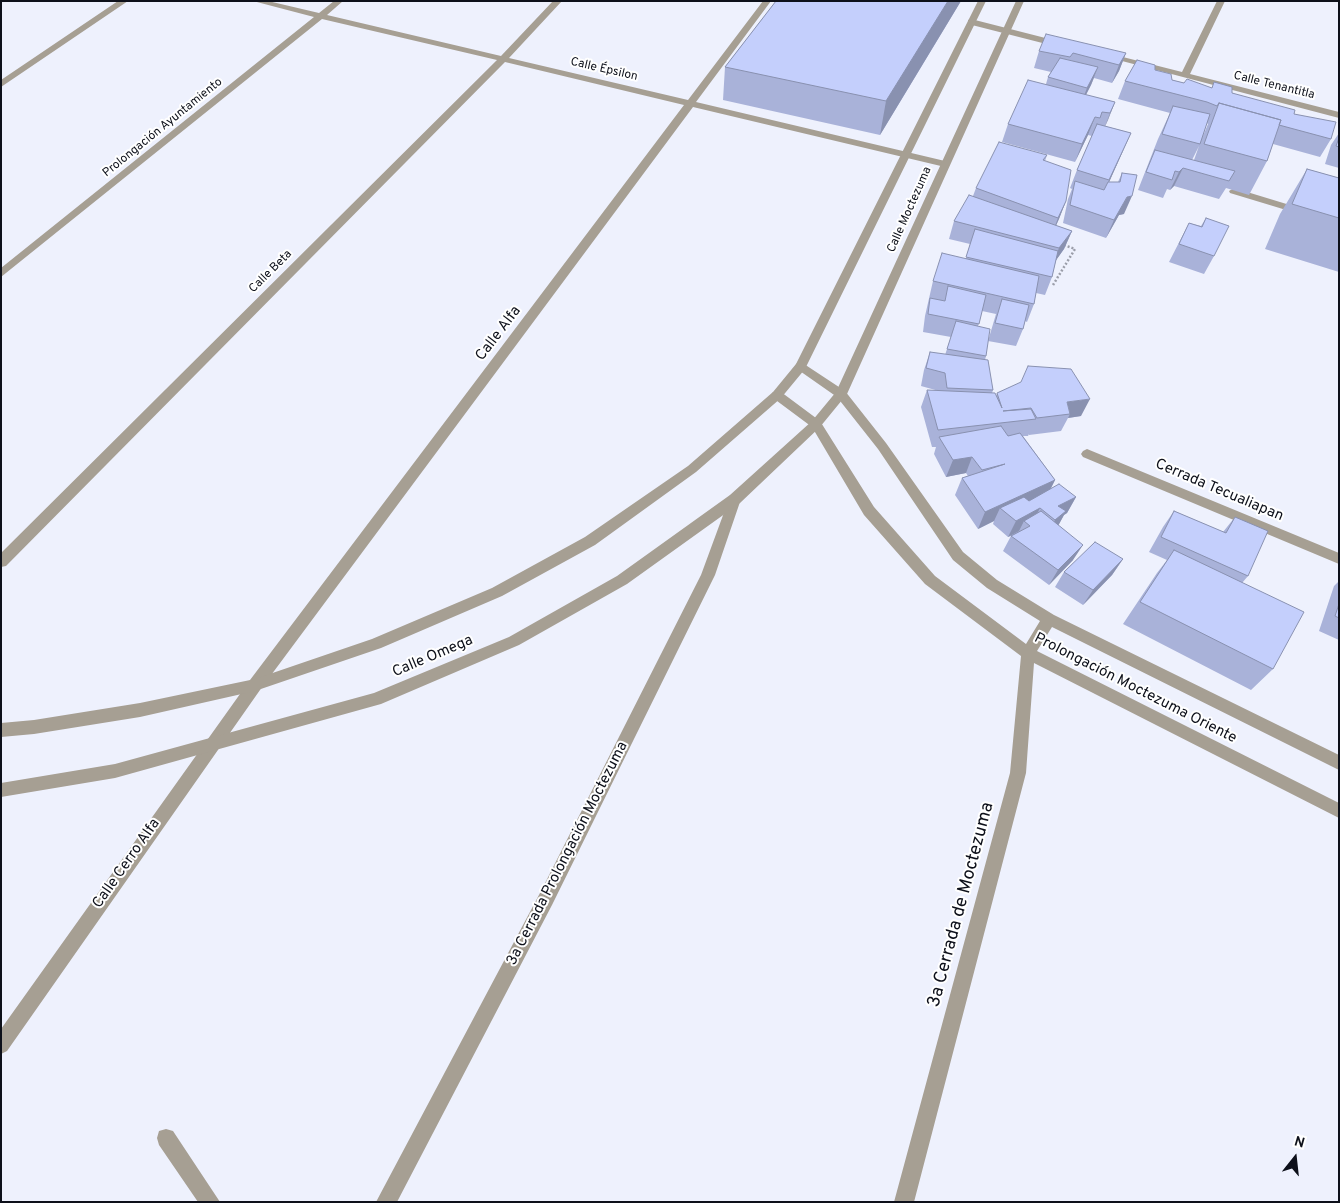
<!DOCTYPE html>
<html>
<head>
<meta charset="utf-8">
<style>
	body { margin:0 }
	#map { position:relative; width:1340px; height:1203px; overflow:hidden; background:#eef1fd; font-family:Overpass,sans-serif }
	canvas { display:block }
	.frame { position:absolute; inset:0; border:2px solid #0d101a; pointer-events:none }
	.north { position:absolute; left:1270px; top:1133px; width:50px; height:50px; -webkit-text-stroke:4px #fff; paint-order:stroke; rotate:16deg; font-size:14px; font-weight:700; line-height:20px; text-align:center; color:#0d101a }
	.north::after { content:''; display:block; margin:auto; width:18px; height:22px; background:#0d101a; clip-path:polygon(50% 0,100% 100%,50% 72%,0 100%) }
</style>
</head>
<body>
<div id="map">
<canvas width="1340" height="1203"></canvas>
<div class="frame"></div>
<div class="north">N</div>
</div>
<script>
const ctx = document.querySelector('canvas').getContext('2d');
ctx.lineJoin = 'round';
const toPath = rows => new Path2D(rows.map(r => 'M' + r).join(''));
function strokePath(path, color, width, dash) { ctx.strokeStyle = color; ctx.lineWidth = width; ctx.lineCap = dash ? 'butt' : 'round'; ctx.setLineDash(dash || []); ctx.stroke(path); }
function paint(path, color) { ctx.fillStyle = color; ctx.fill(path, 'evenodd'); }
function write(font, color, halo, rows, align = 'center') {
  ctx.font = font + ' Overpass,sans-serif'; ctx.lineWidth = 4; ctx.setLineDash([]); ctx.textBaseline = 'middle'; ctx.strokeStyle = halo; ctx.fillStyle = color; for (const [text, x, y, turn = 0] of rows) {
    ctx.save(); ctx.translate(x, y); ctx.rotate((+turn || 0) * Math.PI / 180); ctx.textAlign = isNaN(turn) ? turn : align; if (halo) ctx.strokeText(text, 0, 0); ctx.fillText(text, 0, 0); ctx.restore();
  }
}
const path = toPath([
	[1053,285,1075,249,1064,245]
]);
const minor = toPath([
	[118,1,128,1,1,87,1,80,118,1],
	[253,1,268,1,319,13,334,1,343,1,327,15,501,56,553,1,562,1,509,58,688,100,763,1,771,1,696,102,945,161,950,164,945,167,693,107,260,690,7,1051,1,1054,1,1029,250,680,684,105,505,62,6,566,1,567,1,553,497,60,322,19,1,277,1,268,314,17,253,1],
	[1217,1,1225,1,1190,74,1339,112,1339,118,1103,56,1107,53,1182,72,1217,1],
	[971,19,1065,43,1066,45,1062,48,968,24,968,20,971,19],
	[1234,188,1339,220,1339,226,1230,193,1229,191,1234,188],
	[801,362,845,391,886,443,963,552,997,580,1054,615,1339,755,1339,770,1052,627,1037,651,1339,803,1339,818,1034,663,1026,773,914,1202,894,1202,1010,773,1021,656,925,584,864,515,812,427,773,398,771,395,773,392,781,392,820,421,874,507,935,576,1026,644,1040,621,987,588,953,560,878,449,837,397,797,369,795,366,797,363,801,362],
	[1087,449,1339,553,1339,564,1083,457,1081,454,1083,451,1087,449],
	[735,494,740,495,741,499,715,575,552,905,397,1202,376,1202,540,893,701,575,729,499,730,495,735,494],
	[166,1129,173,1131,220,1202,198,1202,159,1145,157,1138,159,1131,166,1129]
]);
const tertiary = toPath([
	[978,1,986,1,805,369,781,398,696,472,595,545,502,596,381,648,255,691,140,717,34,734,1,737,1,723,34,720,140,703,255,679,372,639,492,588,585,537,688,466,773,392,796,364,978,1],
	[1016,1,1024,1,847,394,820,427,740,503,627,584,519,645,381,704,115,778,1,797,1,783,115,764,374,693,509,637,617,576,730,495,812,421,836,392,1016,1]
]);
const wall = toPath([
	[776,1,961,1,880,135,723,100,725,67],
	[1039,51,1126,53,1119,71,1112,83,1094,78,1091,85,1086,95,1115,102,1105,126,1131,133,1109,182,1118,182,1122,173,1124,214,1119,215,1106,238,1063,223,1068,199,1072,189,1070,188,1077,170,1092,136,1088,135,1075,162,1002,142,1008,124,1046,84,1048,77,1051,72,1034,68],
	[1155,70,1172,80,1184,83,1212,88,1214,82,1232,93,1294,114,1331,139,1320,157,1273,144,1267,161,1249,195,1226,188,1219,199,1174,186,1170,190,1167,189,1163,198,1138,190,1158,139,1170,113,1118,99,1125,81],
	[1207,123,1208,124,1203,136],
	[1199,146,1194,160,1192,160],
	[1339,133,1339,168,1325,164,1331,145],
	[1047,155,1045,161,1066,201,1056,226,1072,231,1064,249,1056,260,1052,277,1045,295,1036,293,1034,304,1027,322,1025,321,1023,329,1016,346,988,341,996,314,982,311,978,326,986,356,985,360,993,390,992,393,996,396,997,393,1081,416,1068,418,1061,431,1029,435,1029,434,1028,436,1023,436,1055,480,1051,488,1076,497,1067,513,1064,515,1058,525,1073,560,1049,585,1003,551,1011,536,1008,537,993,524,994,521,978,529,955,495,962,478,968,476,966,473,946,477,934,454,936,447,932,447,921,407,927,390,939,391,921,386,924,370,930,352,945,355,951,337,923,332,925,316,933,281,966,258,970,244,949,239,954,221,973,196,976,188],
	[1307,169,1339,178,1339,272,1265,249,1280,214],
	[1206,218,1214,256,1204,274,1169,262,1189,223,1201,226],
	[1174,511,1223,532,1235,517,1248,576,1242,583,1273,669,1251,690,1123,624,1157,573,1167,560,1149,552,1163,527],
	[1123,559,1112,575,1083,605,1055,587,1064,572],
	[1339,581,1339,640,1319,631,1334,586]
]);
const shadedWall = toPath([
	[948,1,961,1,880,135,886,101],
	[1126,53,1119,71,1112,83,1119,65],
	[1098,67,1091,85,1080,106,1087,88],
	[1115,102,1108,120,1103,131,1110,113],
	[1095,117,1088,135,1075,162,1082,144],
	[1131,133,1123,151,1102,198,1109,180],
	[1183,168,1174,186,1170,190,1179,172],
	[1132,196,1124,214,1119,215,1106,238,1114,220,1127,197],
	[1066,201,1059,219,1051,236,1058,218],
	[1072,231,1064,249,1052,266,1059,248],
	[1090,399,1081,416,1068,418,1070,414,1067,402],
	[972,457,966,473,946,477,953,460],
	[1055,480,1047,496,1000,508,994,521,978,529,985,512],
	[1076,497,1067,513,1064,515,1057,528,1046,535,1055,520,1058,506],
	[1040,508,1032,524,1024,521,1019,531,1008,537,1016,521],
	[1083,545,1073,560,1049,585,1058,570],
	[1123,559,1112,575,1083,605,1093,590]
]);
const building = toPath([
	[776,1,948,1,886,101,725,67,776,1],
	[1046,34,1126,53,1119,65,1073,53,1070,57,1039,51,1046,34],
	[1060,58,1098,67,1087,88,1048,77,1060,58],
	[1137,60,1155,65,1155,70,1171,74,1172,80,1184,83,1187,79,1212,88,1214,82,1232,87,1232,93,1295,110,1294,114,1336,122,1331,139,1279,125,1281,120,1219,103,1217,106,1207,102,1125,81,1137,60],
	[1028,80,1115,102,1110,113,1102,112,1100,118,1095,117,1082,144,1008,124,1028,80],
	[1219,103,1281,120,1267,161,1204,144,1219,103],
	[1173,106,1210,114,1200,144,1162,134,1173,106],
	[1097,124,1131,133,1109,180,1077,170,1097,124],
	[1339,138,1339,147,1336,146,1339,138],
	[999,142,1047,155,1043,160,1071,170,1066,201,1058,218,976,188,999,142],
	[1155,150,1235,171,1229,181,1183,168,1179,172,1175,171,1172,180,1146,172,1155,150],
	[1307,169,1339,178,1339,218,1292,204,1307,169],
	[1122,173,1137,175,1132,196,1127,197,1114,220,1070,205,1075,181,1104,190,1108,182,1120,182,1122,173],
	[969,195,1072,231,1059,248,954,221,969,195],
	[1206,218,1229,226,1214,256,1179,244,1189,223,1202,227,1206,218],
	[975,229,1058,251,1052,277,966,257,975,229],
	[942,253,1039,276,1034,304,933,281,942,253],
	[948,286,986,295,979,324,928,314,930,298,945,301,948,286],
	[1002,299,1029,305,1023,329,995,323,1002,299],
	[956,321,990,329,986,356,947,349,956,321],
	[930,352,988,360,993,390,947,388,945,373,926,368,930,352],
	[1028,366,1071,369,1090,399,1067,402,1070,414,1037,418,1031,408,1003,411,1031,409,1036,419,938,430,927,390,995,393,1002,408,997,393,1021,382,1028,366],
	[1001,426,1008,436,1020,433,1055,480,985,512,962,478,1005,464,982,470,972,457,953,460,939,437,1001,426],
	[1059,484,1076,497,1058,506,1066,511,1055,520,1040,508,1016,521,1000,508,1024,497,1029,501,1059,484],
	[1041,511,1083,545,1058,570,1011,536,1030,526,1024,521,1041,511],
	[1174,511,1226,533,1235,517,1268,531,1248,576,1161,537,1174,511],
	[1095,542,1123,559,1093,590,1064,572,1095,542],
	[1174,550,1304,612,1273,669,1140,602,1174,550],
	[1339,604,1339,618,1335,616,1339,604]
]);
const farStreetnames = [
	["Calle Épsilon",604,70,13],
	["Calle Tenantitla",1274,86,14],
	["Prolongación Ayuntamiento",163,128,-39],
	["Calle Moctezuma",910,210,-66],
	["Calle Beta",271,272,-45]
];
const streetNames = [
	["Calle Alfa",499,334,-53],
	["Cerrada Tecualiapan",1219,491,23],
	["Calle Omega",433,657,-23],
	["Prolongación Moctezuma Oriente",1135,689,27],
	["3a Cerrada Prolongación Moctezuma",568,854,-63],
	["Calle Cerro Alfa",127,864,-55]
];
const nearStreetnames = [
	["3a Cerrada de Moctezuma",962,905,-75]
];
strokePath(path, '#9b9ea9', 2.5, [2, 2]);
paint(minor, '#a69f93');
paint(tertiary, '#a69f93');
paint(wall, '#a9b2d9');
paint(shadedWall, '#8991b0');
paint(building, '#c4cffc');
strokePath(building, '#8991b0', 1);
write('12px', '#0d101a', '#fff', farStreetnames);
write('15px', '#0d101a', '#fff', streetNames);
write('18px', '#0d101a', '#fff', nearStreetnames);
</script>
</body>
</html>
